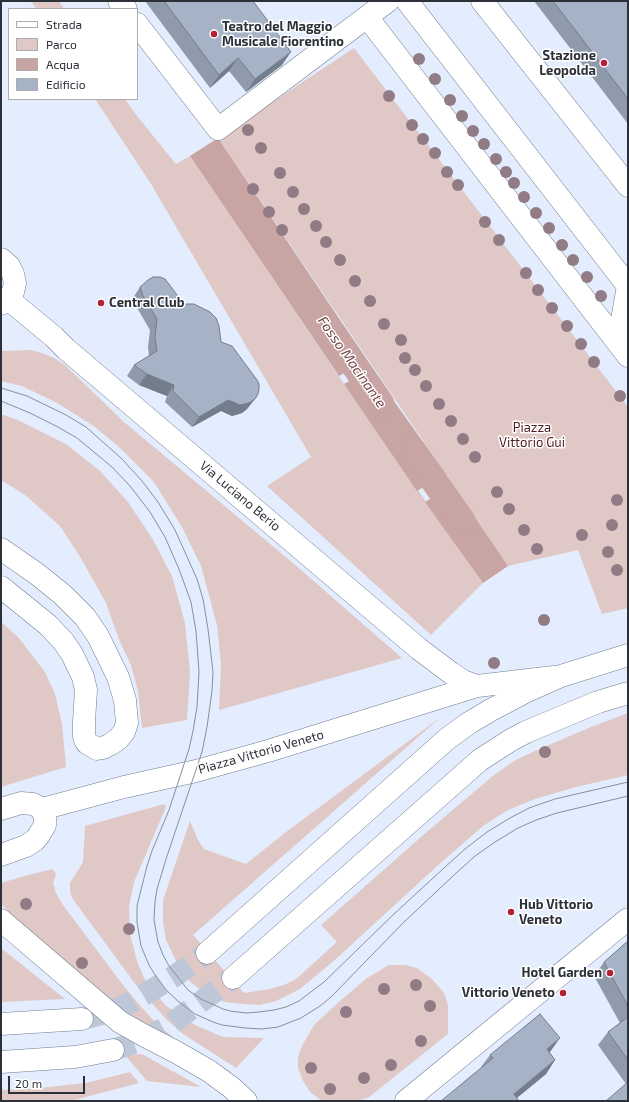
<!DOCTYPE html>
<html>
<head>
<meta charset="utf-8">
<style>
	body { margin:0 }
	#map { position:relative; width:629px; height:1102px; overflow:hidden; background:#e3edfe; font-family:"Exo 2",sans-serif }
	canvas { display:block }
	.frame { position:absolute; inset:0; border:2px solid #2c3139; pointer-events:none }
	.legend { position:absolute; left:8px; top:8px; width:130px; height:92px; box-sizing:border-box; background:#fff; border:1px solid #abadb0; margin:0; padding:5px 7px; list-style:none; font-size:12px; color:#2c3139 }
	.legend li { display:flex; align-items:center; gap:8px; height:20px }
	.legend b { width:20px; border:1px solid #abadb0 }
	.scale { position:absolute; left:8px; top:1076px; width:77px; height:18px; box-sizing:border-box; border:2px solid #2c3139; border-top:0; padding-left:5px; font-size:12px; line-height:14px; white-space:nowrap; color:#2c3139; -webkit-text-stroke:3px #fff; paint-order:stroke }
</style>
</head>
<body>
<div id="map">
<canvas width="629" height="1102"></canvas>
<div class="frame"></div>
<ul class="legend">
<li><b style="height:5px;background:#fff"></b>Strada</li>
<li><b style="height:11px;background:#e0c8c7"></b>Parco</li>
<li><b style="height:11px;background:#c8a4a3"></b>Acqua</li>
<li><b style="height:11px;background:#a6b3c7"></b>Edificio</li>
</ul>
<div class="scale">20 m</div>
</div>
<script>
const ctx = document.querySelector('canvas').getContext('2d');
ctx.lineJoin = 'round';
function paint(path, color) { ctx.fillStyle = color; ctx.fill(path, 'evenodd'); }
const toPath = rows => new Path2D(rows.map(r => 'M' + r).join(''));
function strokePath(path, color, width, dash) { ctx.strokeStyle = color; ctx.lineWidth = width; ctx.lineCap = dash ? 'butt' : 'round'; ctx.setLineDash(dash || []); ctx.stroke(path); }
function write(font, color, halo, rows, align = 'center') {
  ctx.font = font + ' "Exo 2",sans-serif'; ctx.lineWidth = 3; ctx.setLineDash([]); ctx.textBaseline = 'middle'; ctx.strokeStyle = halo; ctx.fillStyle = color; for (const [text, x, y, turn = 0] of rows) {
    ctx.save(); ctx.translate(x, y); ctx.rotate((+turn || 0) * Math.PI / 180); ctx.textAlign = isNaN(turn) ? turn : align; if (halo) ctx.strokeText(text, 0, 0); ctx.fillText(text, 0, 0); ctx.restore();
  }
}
const green = toPath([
	[31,1,59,1,64,9,36,9],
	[354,48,628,407,628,608,602,614,578,550,508,566,218,138],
	[95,99,125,99,137,116,176,164,190,156,344,384,483,583,431,635,267,486,311,457,151,184],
	[31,350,42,353,54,358,65,365,124,422,293,563,402,658,219,710,221,665,217,625,201,566,182,527,154,482,120,448,95,427,59,404,22,386,1,381,1,351],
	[1,414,20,421,66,444,100,471,128,502,152,538,172,576,185,623,190,672,187,720,142,728,138,691,131,665,120,642,106,603,82,560,60,526,25,495,1,480],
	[1,622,18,637,45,672,55,694,62,724,66,767,1,787],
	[628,713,628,775,576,787,535,799,508,810,483,826,435,868,337,958,300,989,276,1001,260,1005,243,1004,225,1002,209,996,193,984,187,978,176,961,166,940,163,922,163,900,190,821,198,840,204,849,246,864,286,832,441,717,193,935,244,993,270,989,284,985,296,979,337,942,321,925,429,830,494,775,514,761,535,751,591,727],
	[164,804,166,807,134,882,129,907,130,934,137,961,144,978,165,1005,195,1025,223,1037,264,1038,236,1068,183,1034,165,1018,139,989,72,898,70,891,70,883,83,862,85,826],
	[53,869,56,874,53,883,56,893,63,905,126,989,144,1010,156,1023,174,1038,199,1053,209,1058,231,1072,228,1075,127,1016,33,935,1,904,1,883,28,875],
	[1,948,65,999,1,1002],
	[389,965,405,965,417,968,432,979,444,993,448,1005,448,1034,369,1097,358,1101,322,1101,310,1092,303,1081,298,1068,298,1057,302,1046,314,1025,341,1000,367,978],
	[142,1054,201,1087,147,1081,125,1055],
	[130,1072,139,1083,74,1100,65,1101,1,1101,1,1090,30,1089,86,1083]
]);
const water = toPath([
	[218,138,367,360,339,376,190,156],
	[371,369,446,474,417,491,344,384],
	[453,485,508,566,483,583,425,502]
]);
const canal = toPath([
	[335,337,381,404],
	[413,451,462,521]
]);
const majorTunnel = toPath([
	[82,1019,110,1012,132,1002,173,977,207,953],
	[113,1050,145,1039,168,1026,233,978]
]);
const minor = toPath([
	[119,1,126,9],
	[407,1,628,286,618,343],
	[482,1,628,186],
	[367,17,628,356],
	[137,24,218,129,388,1],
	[1,259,9,266,13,274,15,283,13,292,8,299,1,304],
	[8,299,54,337,66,349,419,649,451,673,463,681,477,686],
	[1,549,37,574,63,595,85,617,98,636,118,677,125,700,127,723,124,732,118,739,111,744,103,748,97,749,87,743,85,740,84,736,84,721,86,690,83,677,72,654,63,641,48,625,1,587],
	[1,809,21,803,33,804,42,809,45,818,45,825,39,835,35,840,26,846,1,855],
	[42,809,124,787,196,771,268,751,477,686,554,677],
	[1,920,120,1022,145,1036,176,1052,209,1071,232,1088,246,1101],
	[406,1101,628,919]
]);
const major = toPath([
	[207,953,447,739,469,723,491,710,525,692,561,676,628,655],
	[233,978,480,760,511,740,526,732,598,702,628,693],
	[1,1024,82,1019],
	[1,1062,75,1057,113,1050]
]);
const tram = toPath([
	[1,388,27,396,66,415,86,427,122,459,142,481,158,502,175,530,197,579,203,599,208,629,213,672,212,691,207,727,202,752,167,856,157,889,155,902,154,920,158,942,163,955,169,966,188,990,201,999,223,1009,230,1011,246,1013,259,1012,274,1010,286,1007,299,1001,324,982,395,913,444,868,465,849,487,832,510,818,529,808,555,799,628,782],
	[1,401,30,413,58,427,77,438,112,467,130,486,150,512,165,537,179,569,191,602,196,631,199,672,197,707,193,731,189,749,169,810,152,851,147,866,137,906,137,922,141,946,149,965,155,975,167,991,179,1002,195,1014,213,1022,222,1025,245,1028,262,1029,278,1027,301,1018,320,1006,331,997,403,923,453,876,475,856,495,842,518,828,536,820,557,813,628,796]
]);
const trees = [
	[419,59],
	[435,79],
	[389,96],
	[450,100],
	[462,116],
	[412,125],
	[248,130],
	[473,131],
	[423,139],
	[484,144],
	[261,148],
	[435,153],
	[496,159],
	[447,172],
	[506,172],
	[280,173],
	[514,183],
	[458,185],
	[253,189],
	[293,192],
	[524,197],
	[304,209],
	[269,212],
	[536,213],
	[485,222],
	[316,226],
	[549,228],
	[282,230],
	[499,240],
	[326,242],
	[562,245],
	[340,260],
	[573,260],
	[526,273],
	[587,277],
	[355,281],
	[538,290],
	[601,296],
	[370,301],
	[552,308],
	[384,324],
	[567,326],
	[401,340],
	[581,344],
	[405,358],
	[594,362],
	[415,370],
	[426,386],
	[620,396],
	[439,404],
	[451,421],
	[463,439],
	[475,457],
	[497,492],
	[617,500],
	[509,509],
	[612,525],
	[524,530],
	[582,535],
	[537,549],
	[608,552],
	[617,570],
	[544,620],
	[494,663],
	[545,752],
	[26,904],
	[129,929],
	[82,963],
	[416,985],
	[384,989],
	[430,1006],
	[346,1012],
	[421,1041],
	[391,1065],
	[311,1068],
	[364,1078],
	[330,1089]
];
const wall = toPath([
	[145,1,253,1,282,65,246,92,229,71,210,88],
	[534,1,628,1,628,124],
	[140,287,184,304,221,342,258,394,247,409,242,413,232,416,221,411,192,427,165,402,167,396,139,385,127,376,134,365,149,356,148,347,150,330,136,306,133,298],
	[628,941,628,1101,626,1084,598,1045,608,1032,620,1023,594,976,604,962],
	[550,1052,550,1053,555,1060,546,1074,517,1098,481,1067,490,1055]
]);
const shadedWall = toPath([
	[291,52,282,65,246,92,255,79],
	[238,58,229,71,210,88,219,75],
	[147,374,174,385,167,396,139,385],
	[255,399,247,409,242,413,232,416,221,411,192,427,199,417,228,400],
	[560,1038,550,1052,537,1063,547,1049],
	[555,1060,546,1074,513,1101,514,1094]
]);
const building = toPath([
	[164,1,253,1,291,52,255,79,238,58,219,75,164,1],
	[553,1,628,1,628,99,553,1],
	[153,277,160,277,165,279,184,304,194,304,210,312,216,318,219,326,221,342,232,346,257,380,259,384,259,389,258,394,255,399,249,403,240,405,228,400,199,417,173,391,174,385,147,374,134,365,157,351,155,337,157,319,143,296,140,287,148,280,153,277],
	[628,941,628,1006,604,962,628,941],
	[540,1014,560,1038,547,1049,555,1060,514,1094,519,1101,441,1101,493,1058,490,1055,540,1014],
	[628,1017,628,1060,608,1032,628,1017],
	[628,1082,628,1101,606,1101,628,1082]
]);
const markers = [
	[214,34,4,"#b32037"],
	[604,63,4,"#b32037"],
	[101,303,4,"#b32037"],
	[511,912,4,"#b32037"],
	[610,973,4,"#b32037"],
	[563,993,4,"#b32037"]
];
const poiNames = [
	["Teatro del Maggio",222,27],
	["Musicale Fiorentino",222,42],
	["Stazione",596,56,"right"],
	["Leopolda",596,71,"right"],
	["Central Club",109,303],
	["Hub Vittorio",519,905],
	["Veneto",519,920],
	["Hotel Garden",602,973,"right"],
	["Vittorio Veneto",555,993,"right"]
];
const parkNames = [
	["Piazza",532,428],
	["Vittorio Gui",532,443]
];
const streetNames = [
	["Via Luciano Berio",240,496,40],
	["Piazza Vittorio Veneto",261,752,-16]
];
const waterNames = [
	["Fosso Macinante",352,362,55]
];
paint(green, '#e0c8c7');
paint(water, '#c8a4a3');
strokePath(canal, '#c8a4a3', 27);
strokePath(majorTunnel, '#bec7d7', 22, [22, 11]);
strokePath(minor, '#717c8f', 23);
strokePath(major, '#717c8f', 23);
strokePath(minor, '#fff', 22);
strokePath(major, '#fff', 22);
strokePath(tram, '#878f9b', 1);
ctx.fillStyle = '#917b84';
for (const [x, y] of trees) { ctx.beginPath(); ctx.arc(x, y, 6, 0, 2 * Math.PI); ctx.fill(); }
paint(wall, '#8f9aab');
paint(shadedWall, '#747d8b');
paint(building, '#a6b3c7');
strokePath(building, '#747d8b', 1);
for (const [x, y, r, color] of markers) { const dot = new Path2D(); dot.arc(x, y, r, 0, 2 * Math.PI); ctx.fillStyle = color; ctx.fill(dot); strokePath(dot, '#fff', 1.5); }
write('bold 13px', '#2c3139', '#fff', poiNames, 'left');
write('13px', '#4e1e21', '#fff', parkNames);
write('13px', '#2c3139', '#fff', streetNames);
write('italic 14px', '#764243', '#fff', waterNames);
</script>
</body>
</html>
